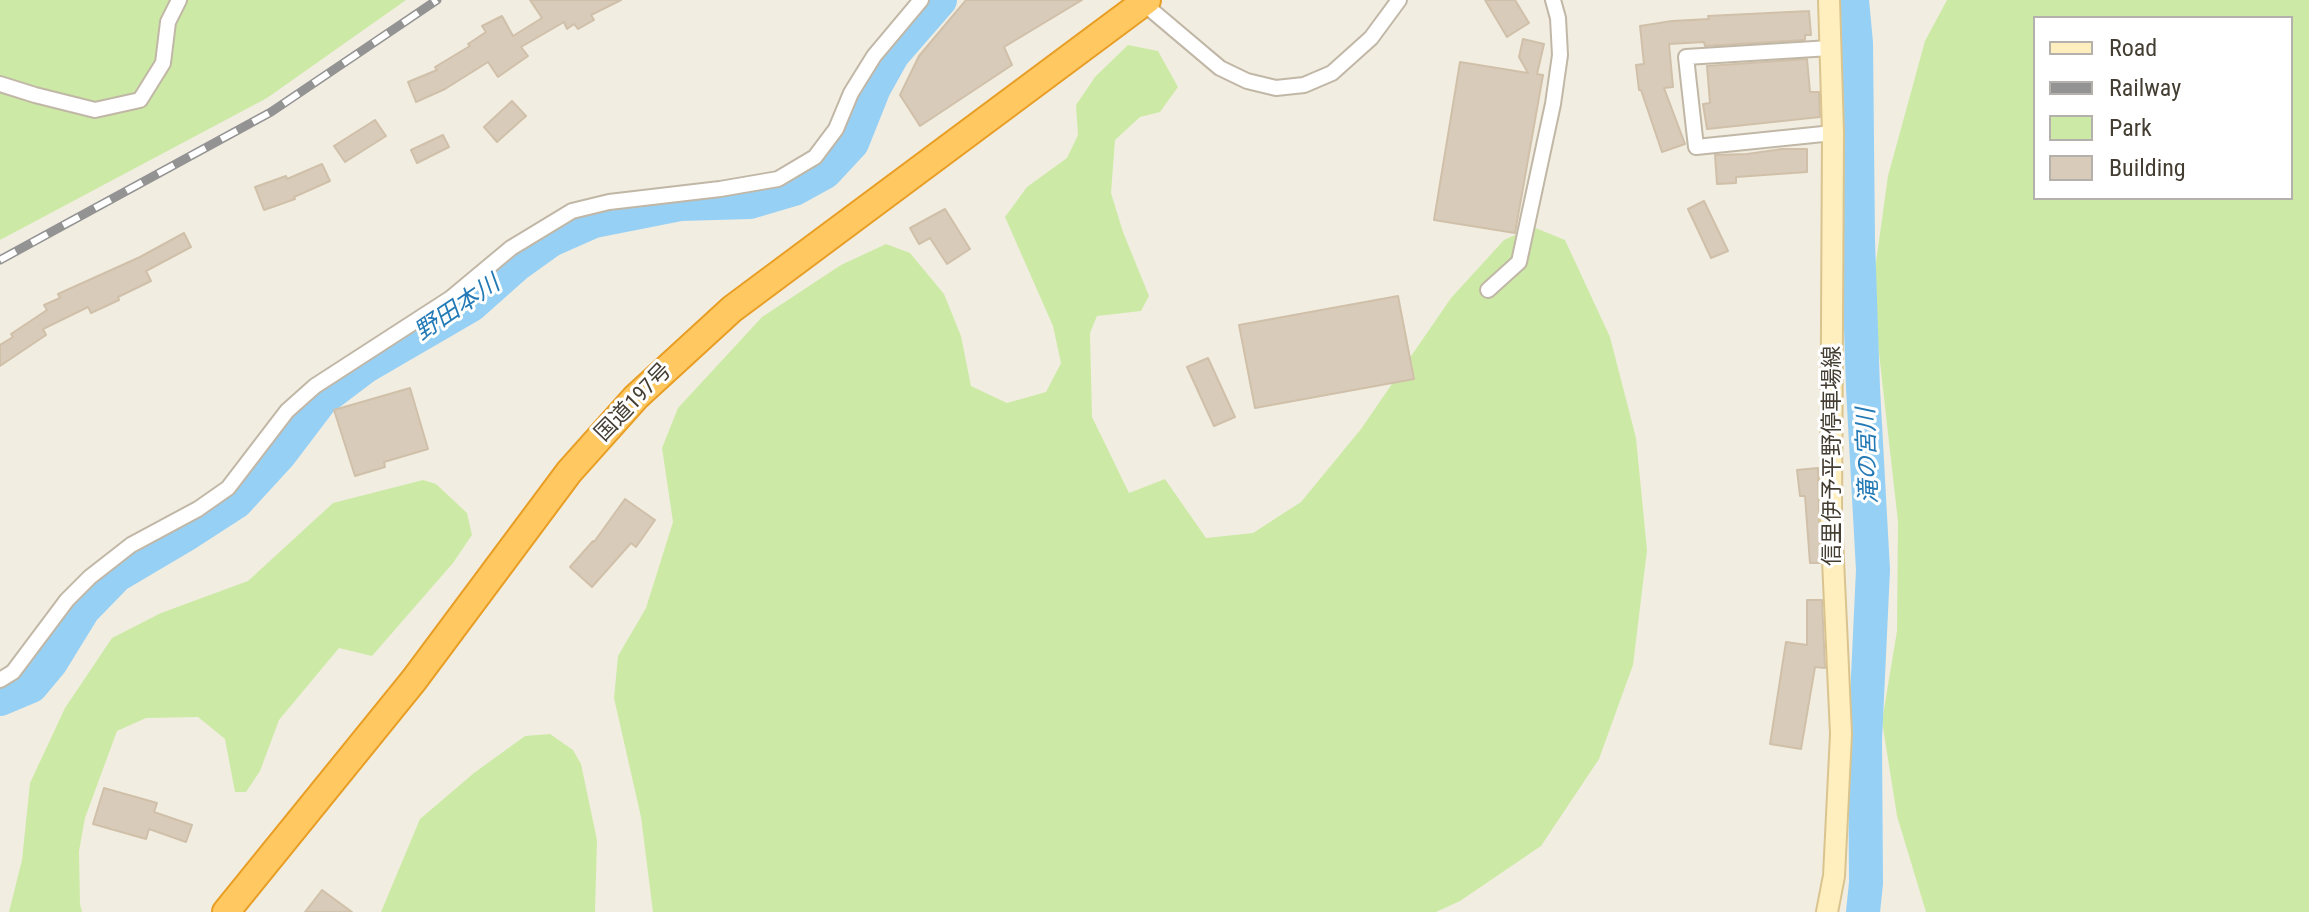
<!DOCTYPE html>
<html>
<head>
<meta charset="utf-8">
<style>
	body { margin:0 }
	#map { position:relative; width:2309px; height:912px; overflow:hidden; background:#f2ede1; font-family:"Roboto Condensed",sans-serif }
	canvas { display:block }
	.legend { position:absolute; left:2033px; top:16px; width:260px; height:184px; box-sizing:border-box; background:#fff; border:2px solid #b4b1ad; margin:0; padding:10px 14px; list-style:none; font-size:24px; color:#443d32 }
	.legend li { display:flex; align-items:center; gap:16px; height:40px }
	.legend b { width:40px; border:2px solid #b4b1ad }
</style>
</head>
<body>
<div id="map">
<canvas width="2309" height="912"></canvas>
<ul class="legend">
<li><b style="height:10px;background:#ffefbf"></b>Road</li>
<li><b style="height:10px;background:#939393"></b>Railway</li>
<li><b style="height:22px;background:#cceaa6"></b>Park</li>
<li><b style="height:22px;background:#d8cbb9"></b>Building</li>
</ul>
</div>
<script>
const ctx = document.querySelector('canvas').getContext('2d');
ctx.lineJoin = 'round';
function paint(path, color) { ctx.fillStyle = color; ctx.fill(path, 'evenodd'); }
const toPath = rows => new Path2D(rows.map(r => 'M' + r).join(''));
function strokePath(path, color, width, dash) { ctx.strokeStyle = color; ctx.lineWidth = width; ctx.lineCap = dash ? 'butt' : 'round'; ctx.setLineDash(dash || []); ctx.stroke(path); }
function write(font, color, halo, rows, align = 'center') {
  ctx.font = font + ' "Roboto Condensed","Noto Sans JP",sans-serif'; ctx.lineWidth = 6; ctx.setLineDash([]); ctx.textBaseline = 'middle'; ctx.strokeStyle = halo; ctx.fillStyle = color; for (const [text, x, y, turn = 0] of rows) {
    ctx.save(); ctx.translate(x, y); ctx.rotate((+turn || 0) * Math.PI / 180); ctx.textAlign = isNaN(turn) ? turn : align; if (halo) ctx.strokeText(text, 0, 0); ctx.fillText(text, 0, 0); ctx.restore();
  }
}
const green = toPath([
	[0,0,406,0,267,98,0,240],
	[1947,0,2309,0,2309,912,1926,912,1897,816,1882,721,1897,631,1898,522,1872,291,1888,176,1925,41],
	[2035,18,2291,18,2291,198,2035,198],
	[1128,45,1158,51,1178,87,1160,112,1140,117,1115,140,1111,193,1123,232,1149,296,1141,311,1097,316,1090,333,1092,417,1129,493,1165,479,1206,538,1253,533,1301,502,1361,429,1451,298,1504,240,1533,227,1565,240,1610,337,1636,438,1647,550,1633,665,1599,759,1541,846,1460,901,1436,912,653,912,641,817,614,698,618,656,646,608,673,522,662,448,678,408,762,317,841,265,886,244,910,253,944,294,961,336,971,386,1007,403,1046,392,1061,363,1053,326,1005,217,1027,187,1067,158,1078,135,1076,105,1095,77],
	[423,480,436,484,467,513,472,535,453,563,372,656,339,648,279,720,260,771,246,792,235,792,225,739,198,717,146,718,117,731,85,818,79,851,80,904,82,912,9,912,22,860,30,783,65,708,112,638,161,613,248,581,333,503],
	[550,734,573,750,581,764,597,840,595,912,381,912,420,819,474,773,525,736]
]);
const river = toPath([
	[1852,0,1856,43,1858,240,1863,388,1873,570,1865,740,1866,883,1863,912],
	[0,699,31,686,51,662,83,610,117,575,188,533,236,502,280,454,321,400,366,366,471,305,516,265,551,240,594,221,680,204,750,202,794,189,825,172,852,143,874,88,893,54,940,0]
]);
const building = toPath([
	[530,0,621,0,591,15,594,20,578,29,574,24,567,29,564,22,521,47,528,56,498,77,488,62,445,89,416,102,408,82,437,70,435,67,470,46,468,44,486,32,482,26,502,16,513,36,542,18,530,0],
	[966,0,1082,0,1004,47,1012,65,920,126,900,95,919,56,966,0],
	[1485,0,1515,0,1529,23,1507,37,1485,0],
	[1809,11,1811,35,1805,35,1805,40,1705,46,1704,42,1669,44,1673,87,1664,88,1685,144,1662,152,1641,90,1639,90,1636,65,1644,64,1640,26,1672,21,1709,19,1708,16,1809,11],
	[1523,39,1544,44,1537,74,1543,75,1515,233,1434,220,1460,62,1528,73,1519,57,1523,39],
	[1807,59,1810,92,1819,92,1820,117,1707,129,1703,104,1710,103,1707,66,1807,59],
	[512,101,526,116,497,142,484,127,512,101],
	[375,120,386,136,345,162,334,146,375,120],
	[443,135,449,147,417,163,411,150,443,135],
	[1782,149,1807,149,1807,172,1736,177,1736,183,1717,184,1715,155,1747,154,1782,149],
	[322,164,330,181,294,197,295,199,264,210,255,187,286,176,287,179,322,164],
	[1704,201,1728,251,1711,258,1688,209,1704,201],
	[945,209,970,249,947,264,930,238,919,244,910,228,945,209],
	[184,233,191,247,146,271,151,281,118,297,119,300,91,313,88,307,43,329,46,335,0,366,0,345,13,337,11,334,47,310,44,305,60,298,58,294,140,257,184,233],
	[1398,296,1414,379,1255,408,1239,325,1398,296],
	[1208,358,1235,417,1214,426,1187,367,1208,358],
	[410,388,428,449,384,462,385,467,355,476,334,410,410,388],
	[1818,468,1820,563,1810,563,1805,496,1800,496,1797,470,1818,468],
	[625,499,655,520,636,547,631,543,592,587,570,567,593,541,594,542,625,499],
	[1807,600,1822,600,1825,668,1815,667,1801,749,1770,744,1786,642,1807,645,1807,600],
	[104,788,157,803,154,812,192,825,186,842,149,829,146,839,93,824,104,788],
	[322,890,352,912,305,912,322,890]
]);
const street = toPath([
	[1143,3,1220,68,1247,81,1276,88,1304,85,1332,73,1371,38,1399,0],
	[1830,48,1686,57,1696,147,1833,133],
	[0,84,35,95,95,110,140,100,163,63,168,22,179,0],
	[1488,290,1519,262,1553,104,1560,55,1558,18,1553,0],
	[0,680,13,672,67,600,90,577,131,545,198,509,228,488,287,411,315,386,451,298,511,248,572,211,609,202,720,189,778,179,815,157,836,129,851,93,874,56,921,0]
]);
const secondary = toPath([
	[1827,912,1834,876,1841,734,1831,516,1833,133,1829,0]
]);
const highway = toPath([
	[226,912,414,680,569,472,636,397,732,309,1147,0]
]);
const rail = toPath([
	[0,260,271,112,437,0]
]);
const streetNames = [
	["国道197号",634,403,-46],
	["信里伊予平野停車場線",1833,456,-90]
];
const waterNames = [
	["野田本川",458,309,-34],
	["滝の宮川",1869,456,-92]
];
paint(green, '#cceaa6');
strokePath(river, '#97d0f5', 34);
paint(building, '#d8cbb9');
strokePath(building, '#d0c0a9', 2);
strokePath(street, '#c1b7a6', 18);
strokePath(secondary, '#d9c48f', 24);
strokePath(highway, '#e89e25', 30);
strokePath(street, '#fff', 14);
strokePath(secondary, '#ffefbf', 20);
strokePath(highway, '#ffc860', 26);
strokePath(rail, '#939393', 9);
strokePath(rail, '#fff', 6, [18]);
write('22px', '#443d32', '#fff', streetNames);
write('italic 24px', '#247ab6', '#fff', waterNames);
</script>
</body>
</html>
